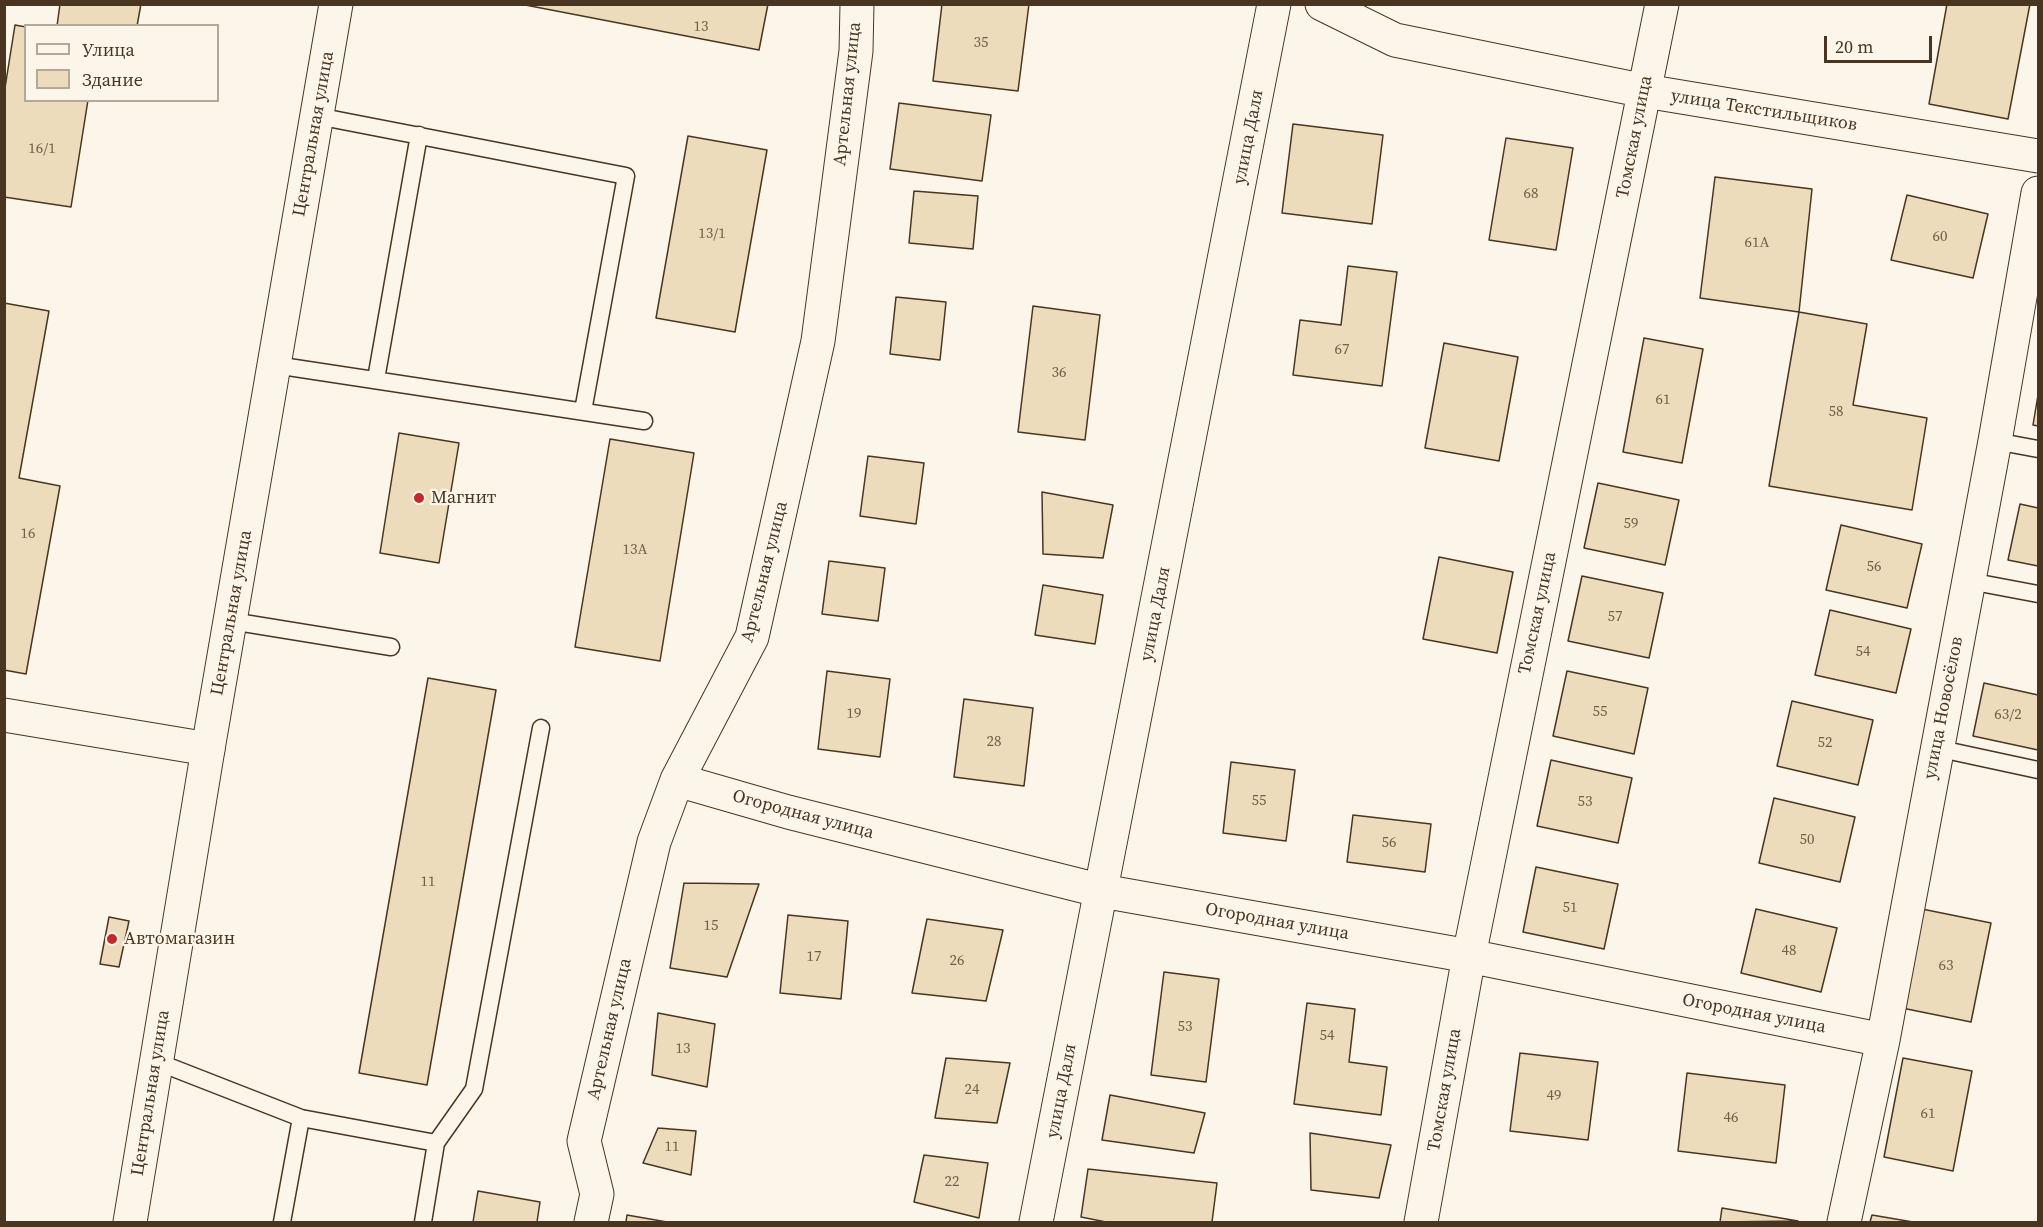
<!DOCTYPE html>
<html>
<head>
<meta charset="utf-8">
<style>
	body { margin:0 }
	#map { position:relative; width:2043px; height:1227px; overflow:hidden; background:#fbf6e9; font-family:"Source Serif 4",serif }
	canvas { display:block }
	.frame { position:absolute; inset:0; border:6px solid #4a3520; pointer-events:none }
	.legend { position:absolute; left:24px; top:24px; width:195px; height:78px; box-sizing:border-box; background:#fbf6e9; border:2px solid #b4a999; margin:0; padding:8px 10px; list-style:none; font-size:18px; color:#4a3520 }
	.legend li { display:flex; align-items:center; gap:12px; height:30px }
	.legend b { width:30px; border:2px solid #b4a999 }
	.scale { position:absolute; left:1824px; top:36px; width:108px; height:27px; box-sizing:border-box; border:3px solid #4a3520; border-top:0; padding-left:8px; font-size:18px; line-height:21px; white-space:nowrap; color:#4a3520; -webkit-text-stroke:4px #fbf6e9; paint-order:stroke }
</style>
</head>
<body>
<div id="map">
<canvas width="2043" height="1227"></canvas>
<div class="frame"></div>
<ul class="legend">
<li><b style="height:8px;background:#fbf6e9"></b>Улица</li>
<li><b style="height:16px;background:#ecdcbc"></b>Здание</li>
</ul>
<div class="scale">20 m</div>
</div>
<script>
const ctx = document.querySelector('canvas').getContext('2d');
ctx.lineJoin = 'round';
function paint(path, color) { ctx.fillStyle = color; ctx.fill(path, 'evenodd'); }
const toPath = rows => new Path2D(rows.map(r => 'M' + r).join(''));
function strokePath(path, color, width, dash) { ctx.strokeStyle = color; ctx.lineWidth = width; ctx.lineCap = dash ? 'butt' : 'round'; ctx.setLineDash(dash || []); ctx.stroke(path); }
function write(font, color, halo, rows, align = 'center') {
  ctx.font = font + ' "Source Serif 4",serif'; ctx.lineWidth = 4.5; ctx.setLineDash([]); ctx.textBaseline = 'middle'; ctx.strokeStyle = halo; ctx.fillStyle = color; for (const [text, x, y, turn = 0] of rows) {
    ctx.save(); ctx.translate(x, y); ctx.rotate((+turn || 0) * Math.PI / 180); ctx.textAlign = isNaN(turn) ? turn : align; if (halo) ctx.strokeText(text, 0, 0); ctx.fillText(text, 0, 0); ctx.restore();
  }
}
const building = toPath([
	[60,4,141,4,137,26,57,26,60,4],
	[520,4,768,4,759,50,520,4],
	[942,4,1029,4,1018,91,933,81,942,4],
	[1947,4,2030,4,2008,119,1929,104,1947,4],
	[15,25,26,27,26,100,88,100,71,207,4,197,4,94,15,25],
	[899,103,991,115,982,181,890,169,899,103],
	[1293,124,1383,135,1372,224,1282,213,1293,124],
	[688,136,767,150,735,332,656,318,688,136],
	[1506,138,1573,148,1556,250,1489,240,1506,138],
	[1715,177,1812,189,1799,312,1700,298,1715,177],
	[914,191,978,196,973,249,909,243,914,191],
	[1907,195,1988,214,1973,278,1891,260,1907,195],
	[1348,266,1397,272,1382,386,1293,375,1300,320,1341,325,1348,266],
	[896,297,946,302,940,360,890,354,896,297],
	[4,303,49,311,19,478,60,486,26,674,4,670,4,303],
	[1033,306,1100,315,1085,440,1018,432,1033,306],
	[1799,312,1867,324,1853,405,1927,418,1912,510,1769,486,1799,312],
	[1644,338,1703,349,1682,463,1623,452,1644,338],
	[1444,343,1518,357,1499,461,1425,448,1444,343],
	[2038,395,2038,426,2033,425,2038,395],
	[399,433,459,443,439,563,380,553,399,433],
	[610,439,694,453,660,661,575,647,610,439],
	[868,456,924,463,916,524,860,516,868,456],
	[1598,483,1679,500,1665,565,1584,548,1598,483],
	[1042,492,1113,505,1103,558,1043,554,1042,492],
	[2020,504,2038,508,2038,566,2008,560,2020,504],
	[1841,525,1922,544,1907,608,1826,590,1841,525],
	[1439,557,1513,572,1497,653,1423,639,1439,557],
	[829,561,885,568,878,621,822,614,829,561],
	[1582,576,1663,593,1649,658,1568,641,1582,576],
	[1043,585,1103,595,1095,644,1035,635,1043,585],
	[1830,610,1911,629,1896,693,1815,675,1830,610],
	[827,671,890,679,880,757,818,749,827,671],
	[1567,671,1648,688,1634,754,1553,736,1567,671],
	[428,678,496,690,427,1085,359,1073,428,678],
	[1984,683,2038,695,2038,750,1973,736,1984,683],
	[964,699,1033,708,1024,786,954,777,964,699],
	[1792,701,1873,720,1858,785,1777,766,1792,701],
	[1551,760,1632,778,1618,843,1537,826,1551,760],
	[1231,762,1295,770,1286,841,1223,833,1231,762],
	[1774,798,1855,817,1840,882,1759,863,1774,798],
	[1353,815,1431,824,1425,872,1347,862,1353,815],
	[1536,867,1618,884,1604,949,1523,932,1536,867],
	[684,883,759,884,727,977,670,968,684,883],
	[1756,909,1837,928,1821,992,1741,973,1756,909],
	[1922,909,1991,923,1971,1022,1902,1008,1922,909],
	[788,915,848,921,841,999,780,993,788,915],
	[109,917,129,921,119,967,100,964,109,917],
	[927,919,1003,930,986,1001,912,993,927,919],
	[1164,972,1219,979,1206,1082,1151,1075,1164,972],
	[1307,1003,1355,1009,1349,1062,1387,1067,1381,1115,1294,1104,1307,1003],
	[658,1013,715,1024,707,1087,652,1075,658,1013],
	[1520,1053,1598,1062,1588,1140,1510,1131,1520,1053],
	[946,1058,1010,1063,997,1123,935,1118,946,1058],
	[1903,1058,1972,1071,1953,1171,1884,1157,1903,1058],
	[1687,1073,1785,1085,1776,1163,1678,1151,1687,1073],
	[1110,1095,1205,1113,1194,1153,1102,1140,1110,1095],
	[658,1128,696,1131,691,1175,643,1163,658,1128],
	[1310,1133,1391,1145,1379,1198,1311,1190,1310,1133],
	[924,1155,988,1163,979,1218,914,1202,924,1155],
	[1088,1169,1217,1183,1212,1222,1106,1222,1081,1217,1088,1169],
	[478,1191,540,1202,537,1222,473,1222,478,1191],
	[1722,1208,1798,1221,1720,1222,1722,1208],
	[627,1215,667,1222,626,1222,627,1215],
	[1872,1215,1913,1222,1870,1222,1872,1215]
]);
const lane = toPath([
	[317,116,626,176,583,411],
	[275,365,644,421],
	[376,379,419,135],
	[1995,441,2038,449],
	[1969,581,2038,594],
	[231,621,391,647],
	[1936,748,2038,770],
	[155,1061,301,1118,436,1143,423,1222],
	[436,1143,474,1089,541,728],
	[282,1222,301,1118]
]);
const street = toPath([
	[1322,4,1395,40,1645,91,2038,156],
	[4,715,208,749],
	[677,780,788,812,1102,891,1469,956,1883,1040],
	[591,1222,597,1194,584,1141,654,842,677,780,752,637,818,341,856,51,857,4],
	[1036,1222,1274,4],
	[1421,1222,1469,956,1662,4],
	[1844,1222,1883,1040,1995,441,2038,193]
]);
const secondary = toPath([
	[130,1222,208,749,336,4]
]);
const markers = [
	[419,498,6,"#c62828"],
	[112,939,6,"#c62828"]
];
const numberNames = [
	["13",701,27],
	["35",981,43],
	["16/1",42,149],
	["68",1531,194],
	["13/1",712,234],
	["60",1940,237],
	["61А",1757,243],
	["67",1342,350],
	["36",1059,373],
	["61",1663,400],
	["58",1836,412],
	["59",1631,524],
	["16",28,534],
	["13А",635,550],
	["56",1874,567],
	["57",1615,617],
	["54",1863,652],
	["55",1600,712],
	["19",854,714],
	["63/2",2008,715],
	["28",994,742],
	["52",1825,743],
	["55",1259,801],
	["53",1585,802],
	["50",1807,840],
	["56",1389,843],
	["11",428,882],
	["51",1570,908],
	["15",711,926],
	["48",1789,951],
	["17",814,957],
	["26",957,961],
	["63",1946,966],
	["53",1185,1027],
	["54",1327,1036],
	["13",683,1049],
	["24",972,1090],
	["49",1554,1096],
	["61",1928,1114],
	["46",1731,1118],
	["11",672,1147],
	["22",952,1182]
];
const streetNames = [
	["Артельная улица",848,94,-84],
	["улица Текстильщиков",1764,111,9],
	["Центральная улица",314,134,-80],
	["улица Даля",1249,137,-79],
	["Томская улица",1635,137,-79],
	["Артельная улица",765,572,-76],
	["Центральная улица",232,613,-80],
	["Томская улица",1538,613,-78],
	["улица Даля",1156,614,-79],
	["улица Новосёлов",1944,708,-79],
	["Огородная улица",803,815,15],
	["Огородная улица",1277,922,10],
	["Огородная улица",1754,1014,11],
	["Артельная улица",610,1029,-77],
	["Томская улица",1445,1090,-80],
	["улица Даля",1062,1091,-79],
	["Центральная улица",151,1093,-81]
];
const poiNames = [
	["Магнит",431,498],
	["Автомагазин",124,939]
];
paint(building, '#ecdcbc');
strokePath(building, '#4a3520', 1.5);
strokePath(lane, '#4a3520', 19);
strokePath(street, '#4a3520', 35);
strokePath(secondary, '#4a3520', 35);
strokePath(lane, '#fbf6e9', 16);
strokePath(street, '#fbf6e9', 33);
strokePath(secondary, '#fbf6e9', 33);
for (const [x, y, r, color] of markers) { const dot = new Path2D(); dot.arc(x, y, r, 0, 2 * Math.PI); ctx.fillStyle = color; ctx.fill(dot); strokePath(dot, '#fbf6e9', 2); }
write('15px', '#725f47', null, numberNames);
write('18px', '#4a3520', '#fbf6e9', streetNames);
write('18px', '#4a3520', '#fbf6e9', poiNames, 'left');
</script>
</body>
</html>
